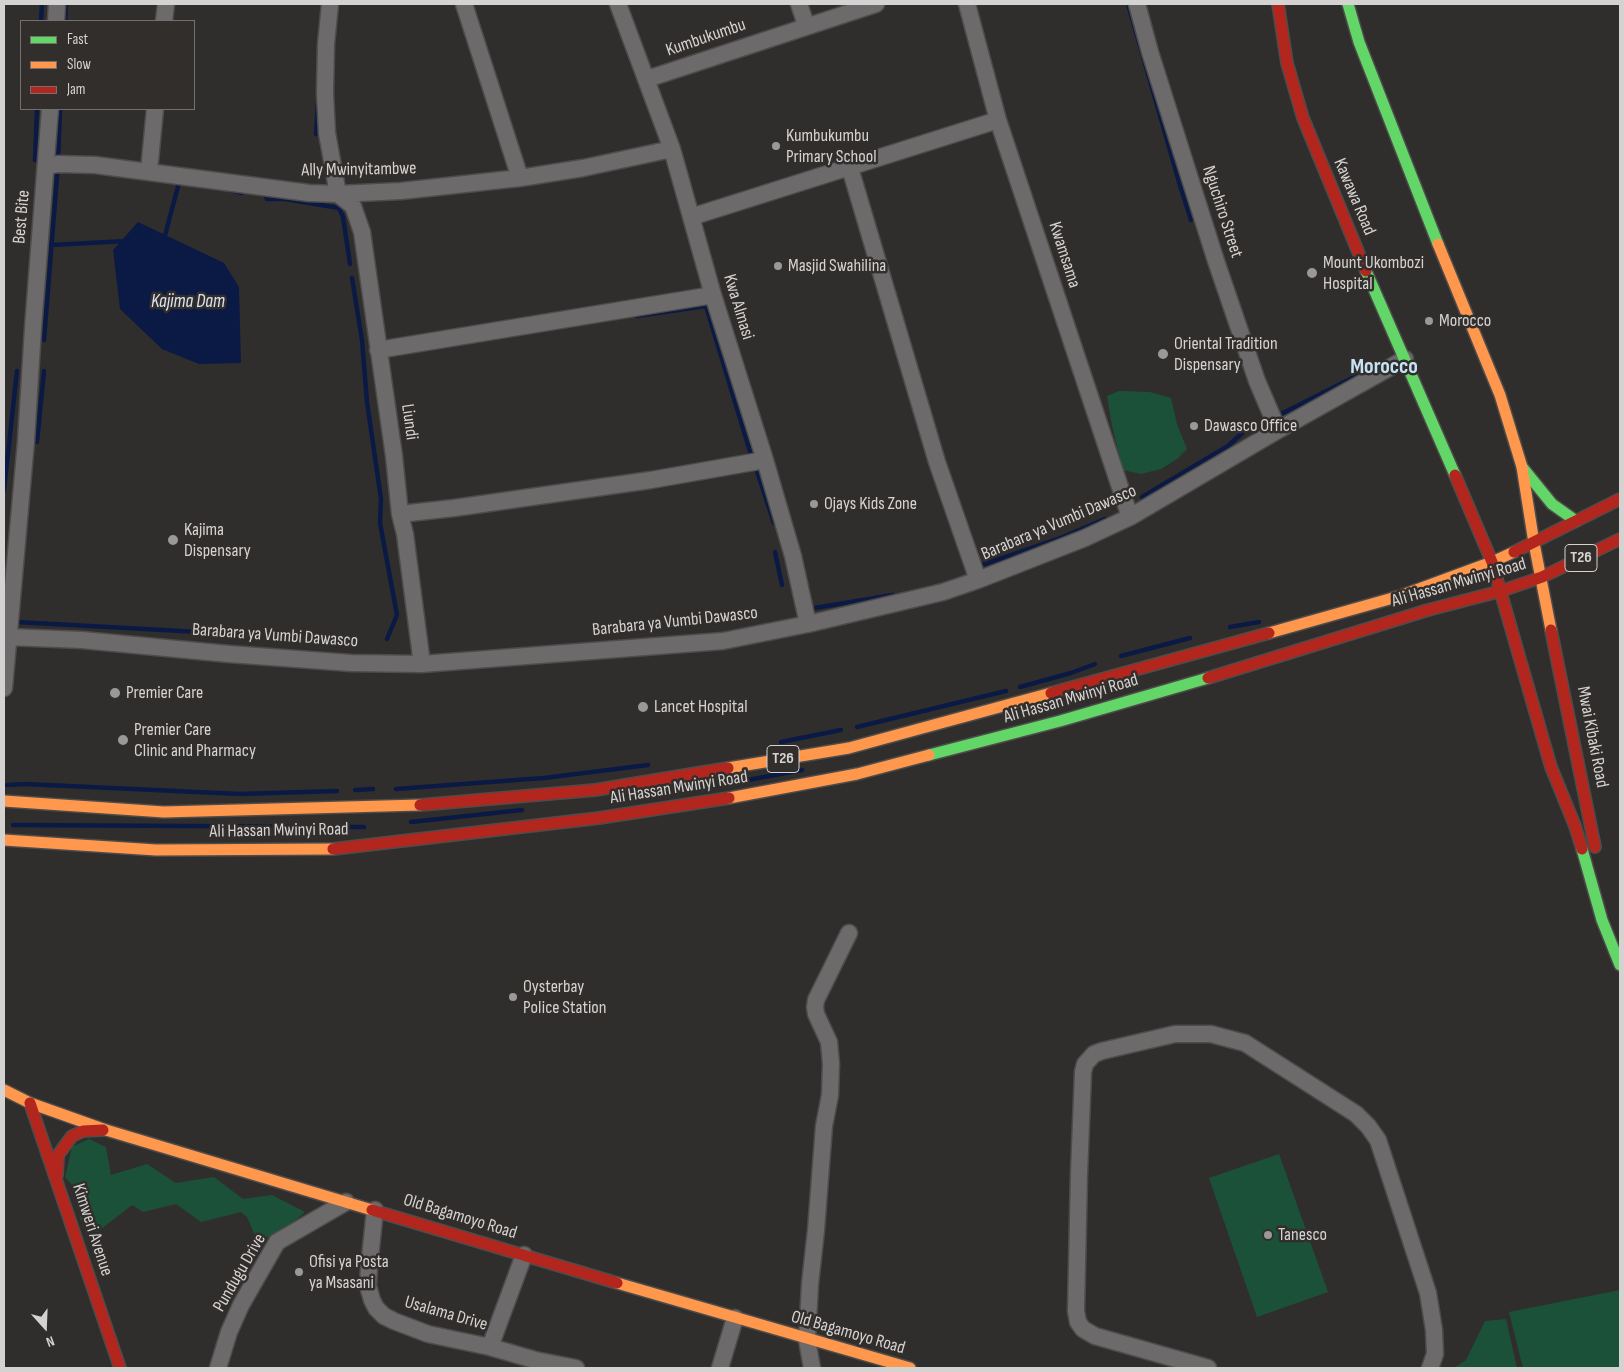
<!DOCTYPE html>
<html>
<head>
<meta charset="utf-8">
<style>
	body { margin:0 }
	#map { position:relative; width:1624px; height:1372px; overflow:hidden; background:#302e2d; font-family:"Sofia Sans Condensed",sans-serif }
	canvas { display:block }
	.frame { position:absolute; inset:0; border:5px solid #d5d3d2; pointer-events:none }
	.legend { position:absolute; left:20px; top:20px; width:175px; height:90px; box-sizing:border-box; background:#312e2c; border:1px solid #73706e; margin:0; padding:6px 9px; list-style:none; font-size:15px; color:#d5d3d2 }
	.legend li { display:flex; align-items:center; gap:10px; height:25px }
	.legend b { width:25px; border:1px solid #73706e }
	.north { position:absolute; left:20px; top:1302px; width:50px; height:50px; -webkit-text-stroke:4px #312e2c; paint-order:stroke; rotate:160deg; font-size:14px; font-weight:700; line-height:20px; text-align:center; color:#d5d3d2 }
	.north::after { content:''; display:block; margin:auto; width:18px; height:22px; background:#d5d3d2; clip-path:polygon(50% 0,100% 100%,50% 72%,0 100%) }
</style>
</head>
<body>
<div id="map">
<canvas width="1624" height="1372"></canvas>
<div class="frame"></div>
<ul class="legend">
<li><b style="height:6px;background:#63d668"></b>Fast</li>
<li><b style="height:6px;background:#ff974d"></b>Slow</li>
<li><b style="height:6px;background:#b3261e"></b>Jam</li>
</ul>
<div class="north">N</div>
</div>
<script>
const ctx = document.querySelector('canvas').getContext('2d');
ctx.lineJoin = 'round';
function paint(path, color) { ctx.fillStyle = color; ctx.fill(path, 'evenodd'); }
const toPath = rows => new Path2D(rows.map(r => 'M' + r).join(''));
function strokePath(path, color, width, dash) { ctx.strokeStyle = color; ctx.lineWidth = width; ctx.lineCap = dash ? 'butt' : 'round'; ctx.setLineDash(dash || []); ctx.stroke(path); }
function write(font, color, halo, rows, align = 'center') {
  ctx.font = font + ' "Sofia Sans Condensed",sans-serif'; ctx.lineWidth = 5; ctx.setLineDash([]); ctx.textBaseline = 'middle'; ctx.strokeStyle = halo; ctx.fillStyle = color; for (const [text, x, y, turn = 0] of rows) {
    ctx.save(); ctx.translate(x, y); ctx.rotate((+turn || 0) * Math.PI / 180); ctx.textAlign = isNaN(turn) ? turn : align; if (halo) ctx.strokeText(text, 0, 0); ctx.fillText(text, 0, 0); ctx.restore();
  }
}
const green = toPath([
	[1119,391,1150,392,1171,398,1177,424,1187,449,1177,459,1161,469,1141,474,1123,470,1112,426,1107,396],
	[89,1139,106,1147,111,1175,147,1164,176,1183,214,1177,243,1199,272,1195,305,1212,276,1237,256,1238,247,1217,241,1212,201,1222,176,1204,143,1212,132,1205,96,1233,80,1219,81,1195,65,1177,72,1147],
	[1279,1154,1328,1292,1257,1317,1209,1178],
	[1620,1290,1620,1368,1523,1368,1509,1312],
	[1506,1319,1517,1368,1454,1368,1466,1360,1485,1321]
]);
const water = toPath([
	[138,222,224,263,239,287,241,363,199,364,162,349,120,309,113,250]
]);
const stream = toPath([
	[1128,4,1179,182,1191,220],
	[41,21,42,4],
	[65,21,66,4],
	[316,134,318,103],
	[35,160,37,109],
	[230,190,242,193,246,190],
	[264,192,267,199,285,199,339,208,343,217,350,264],
	[164,239,180,179],
	[51,245,127,241],
	[352,278,362,340,367,402,381,499,380,523,397,615,387,639],
	[637,316,706,306,752,458],
	[44,340,58,164,60,109],
	[1281,414,1376,366],
	[37,442,44,371],
	[755,465,774,523],
	[4,490,17,371],
	[1142,497,1228,446,1253,423],
	[775,552,782,585],
	[982,565,1058,539,1105,519],
	[808,609,893,595],
	[16,622,218,633],
	[1230,627,1259,622],
	[1121,656,1190,638],
	[1020,687,1071,673,1095,664],
	[857,727,1006,691],
	[781,742,841,730],
	[7,785,25,784,240,794,337,791],
	[396,789,544,778,648,765],
	[355,790,373,789],
	[694,790,802,770],
	[622,799,657,796],
	[411,822,522,810],
	[13,825,364,827]
]);
const street = toPath([
	[330,4,326,44,325,93,327,133,338,194,353,206,362,232,394,456,400,514,405,534,422,664],
	[464,4,520,178],
	[618,4,672,149,713,295,765,460,793,556,808,624],
	[799,4,806,25],
	[967,4,998,120,1130,517],
	[1137,4,1150,52,1216,261,1257,381,1278,430],
	[56,21,57,4],
	[164,21,166,4],
	[647,79,876,4],
	[46,166,58,164,95,165,309,193,338,194,401,191,520,178,583,168,672,149],
	[850,168,937,462,978,580],
	[149,171,155,109],
	[691,217,998,120],
	[378,350,713,295],
	[400,514,454,508,651,480,765,460],
	[9,637,82,640,229,654,351,663,422,664,723,641,808,624,943,592,978,580,1085,538,1130,517,1278,430,1405,359],
	[4,688,26,441,33,328,50,109],
	[375,1210,369,1267,368,1286,372,1300,376,1308,384,1316,394,1321,428,1334,490,1347,535,1360,576,1368],
	[490,1347,524,1255],
	[218,1368,229,1332,241,1305,277,1242,346,1202],
	[720,1368,735,1318],
	[812,1368,807,1340,810,1284,816,1230,824,1126,830,1095,831,1064,829,1042,816,1014,815,1007,816,1000,849,933],
	[1208,1368,1095,1336,1083,1329,1078,1322,1076,1311,1079,1174,1083,1072,1085,1064,1094,1054,1102,1051,1175,1034,1211,1034,1245,1043,1356,1114,1368,1126,1378,1140,1428,1293,1434,1330,1435,1354,1430,1368]
]);
const fast = toPath([
	[1348,4,1359,42,1438,244],
	[1366,271,1455,475],
	[1522,467,1552,504,1576,521],
	[929,755,1060,721,1208,678],
	[1582,849,1602,920,1620,965]
]);
const slow = toPath([
	[1438,244,1500,395,1522,467,1534,543,1551,630],
	[1269,633,1400,596,1492,562,1514,552],
	[728,768,849,748,1051,693],
	[729,798,857,774,929,755],
	[4,801,164,812,420,805],
	[4,840,156,850,333,849],
	[4,1090,30,1103,106,1130,372,1210],
	[617,1283,910,1368]
]);
const jam = toPath([
	[1278,4,1287,63,1303,118,1366,271],
	[1455,475,1492,562,1551,767,1575,826,1582,849],
	[1514,552,1620,499],
	[1551,630,1595,847],
	[1208,678,1428,610,1501,591,1542,577,1620,539],
	[1051,693,1269,633],
	[420,805,595,790,728,768],
	[333,849,599,818,729,798],
	[30,1103,120,1368],
	[57,1175,58,1155,72,1136,83,1131,103,1130],
	[372,1210,617,1283]
]);
const markers = [
	[776,146,5,"#9b9998"],
	[778,266,5,"#9b9998"],
	[1312,273,6,"#9b9998"],
	[1429,321,5,"#9b9998"],
	[1163,354,6,"#9b9998"],
	[1194,426,5,"#9b9998"],
	[814,504,5,"#9b9998"],
	[173,540,6,"#9b9998"],
	[115,693,6,"#9b9998"],
	[643,707,6,"#9b9998"],
	[123,740,6,"#9b9998"],
	[513,997,5,"#9b9998"],
	[1268,1235,5,"#9b9998"],
	[299,1272,5,"#9b9998"]
];
const shields = [
	[1581,558,32],
	[783,759,32]
];
const shieldNames = [
	["T26",1581,558],
	["T26",783,759]
];
const streetNames = [
	["Kumbukumbu",706,38,-19],
	["Ally Mwinyitambwe",359,170,-1],
	["Kawawa Road",1354,197,67],
	["Nguchiro Street",1222,212,72],
	["Best Bite",22,217,-85],
	["Kwamsama",1064,255,72],
	["Kwa Almasi",738,307,73],
	["Liundi",409,422,82],
	["Barabara ya Vumbi Dawasco",1059,523,-23],
	["Ali Hassan Mwinyi Road",1459,583,-16],
	["Barabara ya Vumbi Dawasco",675,622,-6],
	["Barabara ya Vumbi Dawasco",275,636,4],
	["Ali Hassan Mwinyi Road",1071,699,-16],
	["Mwai Kibaki Road",1592,737,79],
	["Ali Hassan Mwinyi Road",679,788,-9],
	["Ali Hassan Mwinyi Road",279,831,-1],
	["Old Bagamoyo Road",460,1217,17],
	["Kimweri Avenue",92,1230,72],
	["Pundugu Drive",240,1273,-60],
	["Usalama Drive",446,1314,16],
	["Old Bagamoyo Road",848,1333,16]
];
const poiNames = [
	["Kumbukumbu",786,136],
	["Primary School",786,157],
	["Mount Ukombozi",1323,263],
	["Hospital",1323,284],
	["Masjid Swahilina",788,266],
	["Morocco",1439,321],
	["Oriental Tradition",1174,344],
	["Dispensary",1174,365],
	["Dawasco Office",1204,426],
	["Ojays Kids Zone",824,504],
	["Kajima",184,530],
	["Dispensary",184,551],
	["Premier Care",126,693],
	["Lancet Hospital",654,707],
	["Premier Care",134,730],
	["Clinic and Pharmacy",134,751],
	["Oysterbay",523,987],
	["Police Station",523,1008],
	["Tanesco",1278,1235],
	["Ofisi ya Posta",309,1262],
	["ya Msasani",309,1283]
];
const waterNames = [
	["Kajima Dam",188,302]
];
const districtNames = [
	["Morocco",1384,367]
];
paint(green, '#1b5139');
paint(water, '#0b1a44');
strokePath(stream, '#0b1a44', 4.5);
strokePath(street, '#4d4c4b', 19);
strokePath(fast, '#4d4c4b', 14);
strokePath(slow, '#4d4c4b', 14);
strokePath(jam, '#4d4c4b', 14);
strokePath(street, '#6c6a6a', 16);
strokePath(fast, '#63d668', 11);
strokePath(slow, '#ff974d', 11);
strokePath(jam, '#b3261e', 11);
for (const [x, y, r, color] of markers) { const dot = new Path2D(); dot.arc(x, y, r, 0, 2 * Math.PI); ctx.fillStyle = color; ctx.fill(dot); strokePath(dot, '#312e2c', 2); }
for (const [x, y, w] of shields) { const box = new Path2D(); box.roundRect(x - w / 2, y - 13.5, w, 27, 4); ctx.fillStyle = '#312e2c'; ctx.fill(box); strokePath(box, '#d5d3d2', 1); }
write('bold 16px', '#d5d3d2', null, shieldNames);
write('18px', '#d5d3d2', '#312e2c', streetNames);
write('18px', '#d5d3d2', '#312e2c', poiNames, 'left');
write('italic 19px', '#dbe3f3', '#312e2c', waterNames);
write('bold 22px', '#c6e4f5', '#312e2c', districtNames);
</script>
</body>
</html>
